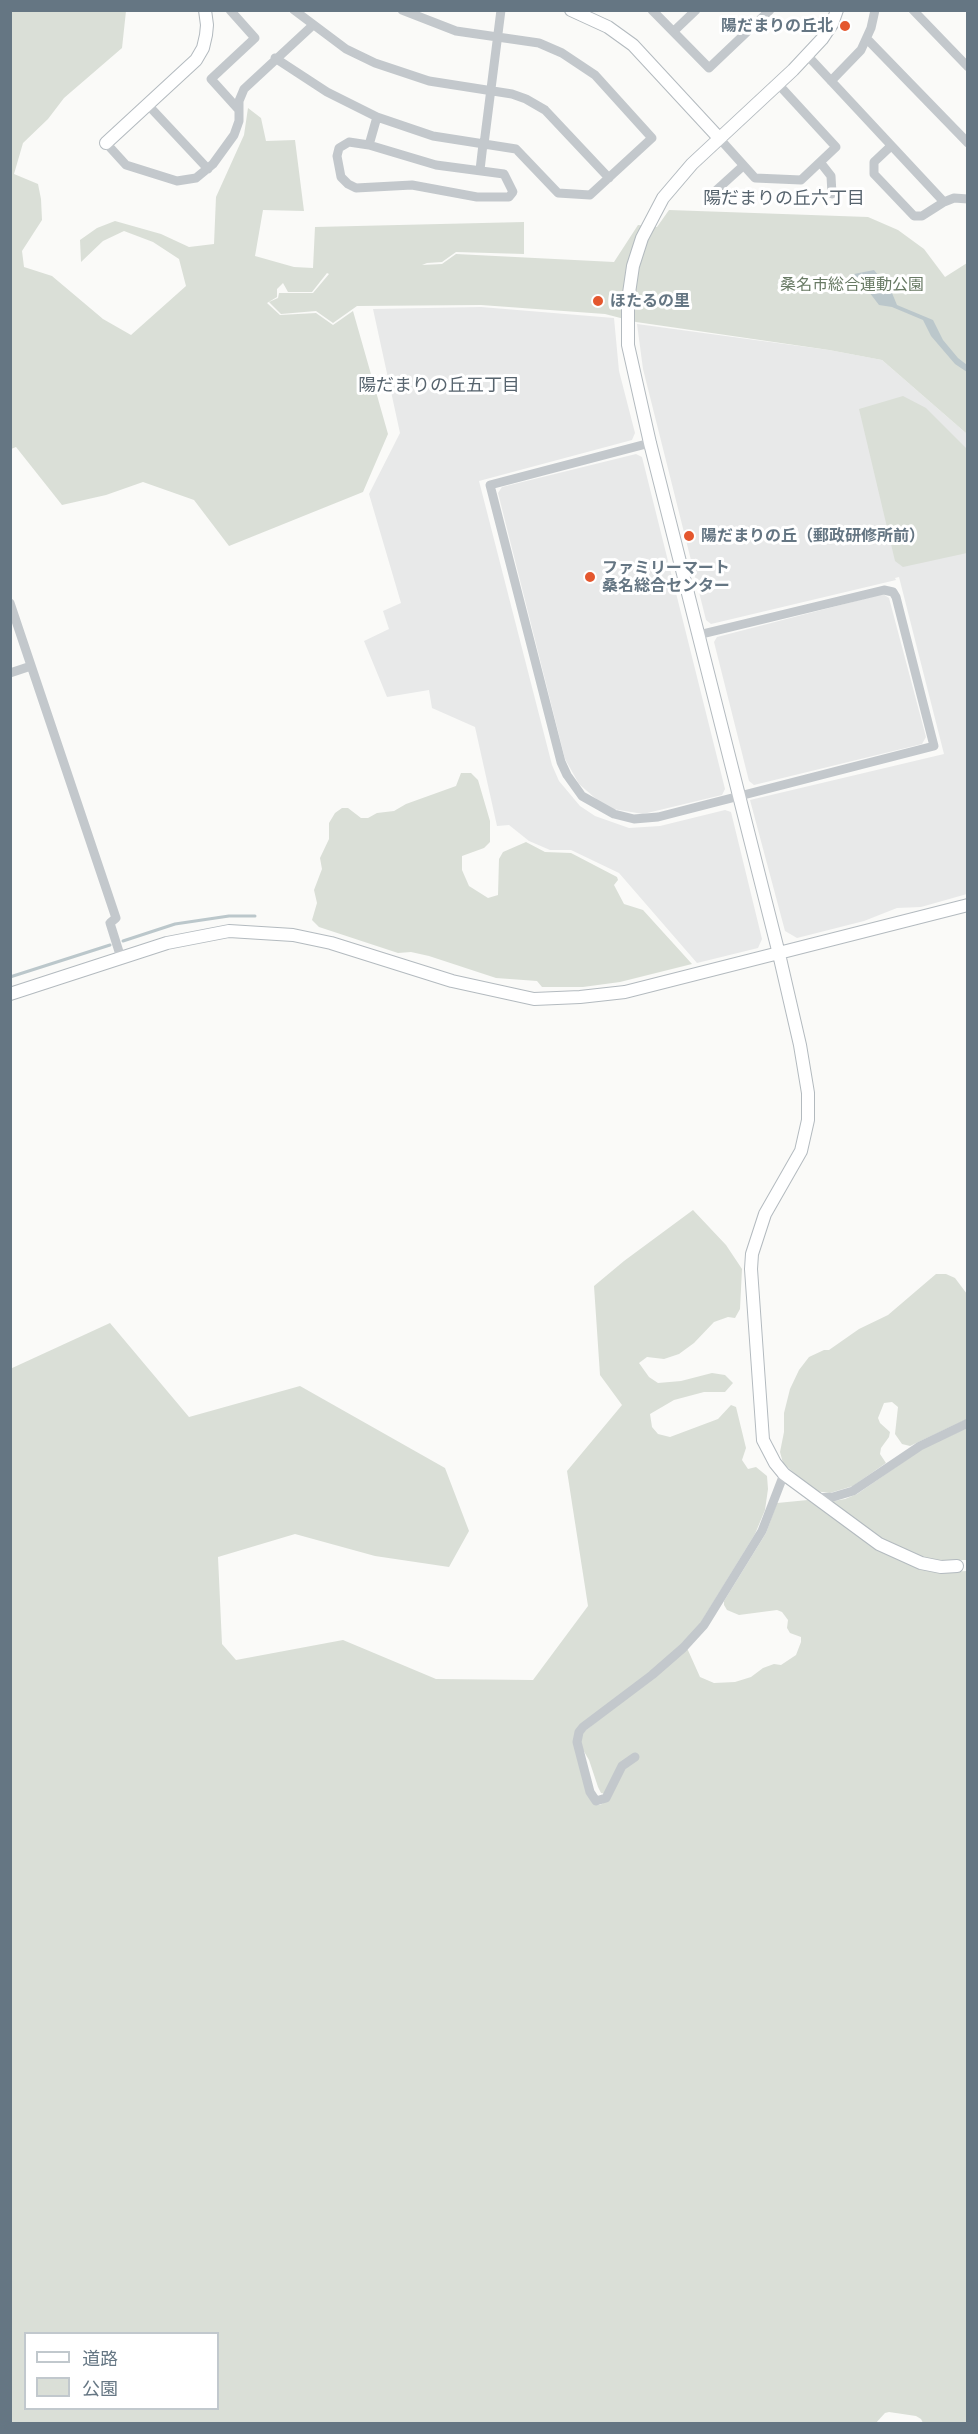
<!DOCTYPE html>
<html>
<head>
<meta charset="utf-8">
<style>
	body { margin:0 }
	#map { position:relative; width:978px; height:2434px; overflow:hidden; background:#fafaf8; font-family:Mulish,"Noto Sans JP",sans-serif }
	canvas { display:block }
	.frame { position:absolute; inset:0; border:12px solid #657683; pointer-events:none }
	.legend { position:absolute; left:24px; top:2332px; width:195px; height:78px; box-sizing:border-box; background:#fff; border:2px solid #c1c8cd; margin:0; padding:8px 10px; list-style:none; font-size:18px; color:#657683 }
	.legend li { display:flex; align-items:center; gap:12px; height:30px }
	.legend b { width:30px; border:2px solid #c1c8cd }
</style>
</head>
<body>
<div id="map">
<canvas width="978" height="2434"></canvas>
<div class="frame"></div>
<ul class="legend">
<li><b style="height:8px;background:#fff"></b>道路</li>
<li><b style="height:16px;background:#dadfd7"></b>公園</li>
</ul>
</div>
<script>
const ctx = document.querySelector('canvas').getContext('2d');
ctx.lineJoin = 'round';
function paint(path, color) { ctx.fillStyle = color; ctx.fill(path, 'evenodd'); }
const toPath = rows => new Path2D(rows.map(r => 'M' + r).join(''));
function strokePath(path, color, width, dash) { ctx.strokeStyle = color; ctx.lineWidth = width; ctx.lineCap = dash ? 'butt' : 'round'; ctx.setLineDash(dash || []); ctx.stroke(path); }
function write(font, color, halo, rows, align = 'center') {
  ctx.font = font + ' Mulish,"Noto Sans JP",sans-serif'; ctx.lineWidth = 6; ctx.setLineDash([]); ctx.textBaseline = 'middle'; ctx.strokeStyle = halo; ctx.fillStyle = color; for (const [text, x, y, turn = 0] of rows) {
    ctx.save(); ctx.translate(x, y); ctx.rotate((+turn || 0) * Math.PI / 180); ctx.textAlign = isNaN(turn) ? turn : align; if (halo) ctx.strokeText(text, 0, 0); ctx.fillText(text, 0, 0); ctx.restore();
  }
}
const built = toPath([
	[481,307,614,318,619,371,635,433,632,440,479,481,552,765,559,781,580,806,595,816,629,828,660,826,725,810,731,812,762,939,758,948,697,963,619,873,571,850,550,850,529,841,509,825,497,826,475,727,432,708,429,690,387,697,364,641,389,629,383,611,401,603,369,494,400,433,373,309],
	[637,324,829,350,882,360,967,434,967,894,921,907,897,908,864,921,797,938,785,931,750,800,944,754,899,577,895,578,896,580,711,624,706,620,643,369],
	[636,454,642,457,725,789,722,795,643,814,613,809,602,804,579,784,565,759,498,493,502,487],
	[883,594,889,598,926,737,922,744,754,785,749,781,714,642,717,637]
]);
const green = toPath([
	[11,11,126,11,122,48,64,98,48,119,23,143,14,174,38,184,41,199,42,220,22,251,24,267,52,276,103,319,131,335,186,286,179,259,153,242,124,231,103,241,81,262,80,240,97,228,115,221,161,234,189,247,214,244,216,197,244,135,248,108,261,118,266,141,295,140,304,211,263,210,255,256,294,267,313,268,315,227,524,222,524,254,456,252,442,262,427,263,422,265,442,264,456,254,614,262,638,225,657,227,669,210,868,217,898,230,924,249,945,277,967,263,967,434,882,360,829,350,636,322,605,314,481,305,357,306,333,323,316,311,281,314,269,302,278,298,279,293,313,293,329,274,327,273,312,292,288,292,283,283,277,289,277,297,267,303,280,315,316,313,333,325,353,311,388,434,363,492,229,546,194,500,143,482,106,495,62,505,16,447,11,449],
	[903,396,926,408,968,450,967,553,903,567,895,561,859,409],
	[461,773,471,773,478,780,490,821,490,842,484,848,462,856,462,870,469,886,488,898,498,895,499,859,503,852,526,842,545,852,571,853,617,877,618,880,614,885,624,904,643,910,692,964,620,982,583,987,542,987,537,981,496,978,429,956,411,952,398,953,319,927,312,920,317,903,314,890,322,869,320,858,329,839,329,823,335,813,342,808,348,808,361,818,368,818,377,813,394,811,406,804,456,786],
	[693,1210,726,1245,742,1269,740,1309,735,1318,728,1317,714,1322,694,1343,679,1354,664,1359,647,1357,639,1363,649,1377,658,1383,681,1381,712,1373,725,1375,733,1383,725,1392,704,1392,674,1400,650,1414,652,1427,658,1434,670,1437,718,1419,731,1405,736,1407,746,1448,742,1460,748,1469,756,1467,767,1476,768,1489,765,1510,755,1534,698,1627,670,1656,577,1731,596,1805,600,1805,605,1802,606,1794,601,1793,598,1787,589,1760,582,1748,580,1735,687,1648,700,1677,714,1683,735,1682,751,1677,763,1668,774,1664,781,1665,796,1655,801,1642,801,1637,790,1633,787,1628,788,1620,782,1612,777,1610,739,1615,727,1610,724,1605,724,1601,766,1533,777,1503,808,1500,876,1549,920,1569,942,1572,967,1571,967,2423,923,2423,921,2419,916,2416,889,2412,885,2413,875,2424,11,2423,10,1369,110,1323,189,1417,300,1386,445,1468,469,1531,449,1567,375,1556,295,1534,218,1557,222,1644,236,1660,343,1640,436,1679,533,1680,588,1606,567,1471,622,1405,600,1375,594,1286,624,1261],
	[26,2334,218,2334,218,2408,26,2408],
	[936,1274,946,1274,955,1278,967,1294,967,1419,910,1446,902,1444,895,1434,898,1407,892,1402,884,1403,878,1418,880,1423,890,1432,889,1437,881,1448,880,1454,886,1463,853,1486,830,1493,814,1491,783,1463,780,1452,784,1432,784,1413,790,1389,799,1370,809,1357,824,1350,829,1350,859,1329,888,1315],
	[967,1428,967,1560,938,1560,919,1557,882,1541,828,1502,845,1499,857,1494,922,1449]
]);
const water = toPath([
	[874,270,892,293,897,305,933,320,943,340,958,358,967,365,967,372,955,364,931,336,923,320,892,307,879,305,866,288,863,292,852,289,849,280,854,274]
]);
const stream = toPath([
	[123,941,175,924,229,916,255,916],
	[10,977,110,945]
]);
const street = toPath([
	[230,10,255,38,211,79,239,110],
	[294,10,346,49,375,63,429,81,512,94,526,99,545,110,609,178],
	[652,10,709,68,770,10],
	[913,10,968,67],
	[674,31,696,10],
	[867,39,968,143],
	[806,54,944,202,954,198,968,199],
	[275,58,327,92,377,117,433,136,516,149,558,193,590,195,652,138,595,75,562,53,539,43,456,31,402,10],
	[831,81,861,50,871,28,875,10],
	[148,105,208,169],
	[719,138,755,178,801,180,836,147,778,84],
	[349,142,369,145,436,165,504,174,513,192,509,197,477,197,412,185,356,188,348,184,341,177,337,156,339,148,349,142],
	[106,143,126,165,177,181,196,178,213,164,234,135,239,121,239,101,244,89,312,26],
	[484,144,501,10],
	[369,145,377,117],
	[891,146,874,162,874,174,914,216,922,216,944,202],
	[820,162,831,176,832,194],
	[480,170,483,144],
	[711,195,743,166],
	[650,443,490,485,561,762,567,775,582,796,614,814,634,819,658,817,934,746,896,597,893,592,884,590,698,635],
	[10,603,116,918,110,923,121,958],
	[10,673,31,666],
	[816,1498,833,1497,853,1491,920,1446,968,1423],
	[635,1757,622,1766,606,1798,596,1801,590,1792,577,1742,579,1732,583,1727,652,1675,683,1648,704,1625,762,1531,784,1474]
]);
const secondary = toPath([
	[571,10,608,27,633,45,719,138],
	[837,10,832,24,822,39,793,70,692,164,663,198,642,238,633,266,628,300,628,345,650,443,779,954,800,1045,808,1093,808,1120,801,1151,765,1214,752,1254,751,1269,763,1440,775,1463,784,1474,879,1544,921,1563,941,1567,957,1566],
	[106,143,196,60,203,48,206,35,207,25,205,10],
	[10,994,167,943,229,931,293,935,331,943,452,981,534,999,580,997,625,992,968,905]
]);
const markers = [
	[845,26,6,"#e4572e"],
	[598,301,6,"#e4572e"],
	[689,536,6,"#e4572e"],
	[590,577,6,"#e4572e"]
];
const poiNames = [
	["陽だまりの丘北",833,26,"right"],
	["ほたるの里",610,301],
	["陽だまりの丘（郵政研修所前）",701,536],
	["ファミリーマート",602,568],
	["桑名総合センター",602,586]
];
const parkNames = [
	["桑名市総合運動公園",852,285]
];
const neighbourhoodNames = [
	["陽だまりの丘六丁目",784,199],
	["陽だまりの丘五丁目",439,386]
];
paint(built, '#e8e9e9');
paint(green, '#dadfd7');
paint(water, '#bbc7cb');
strokePath(stream, '#bbc7cb', 3);
strokePath(secondary, '#b3babf', 14);
strokePath(street, '#c3c8cc', 9);
strokePath(secondary, '#fff', 12);
for (const [x, y, r, color] of markers) { const dot = new Path2D(); dot.arc(x, y, r, 0, 2 * Math.PI); ctx.fillStyle = color; ctx.fill(dot); strokePath(dot, '#fff', 2); }
write('bold 16px', '#657683', '#fff', poiNames, 'left');
write('16px', '#687a64', '#fff', parkNames);
write('18px', '#57646e', '#fff', neighbourhoodNames);
</script>
</body>
</html>
